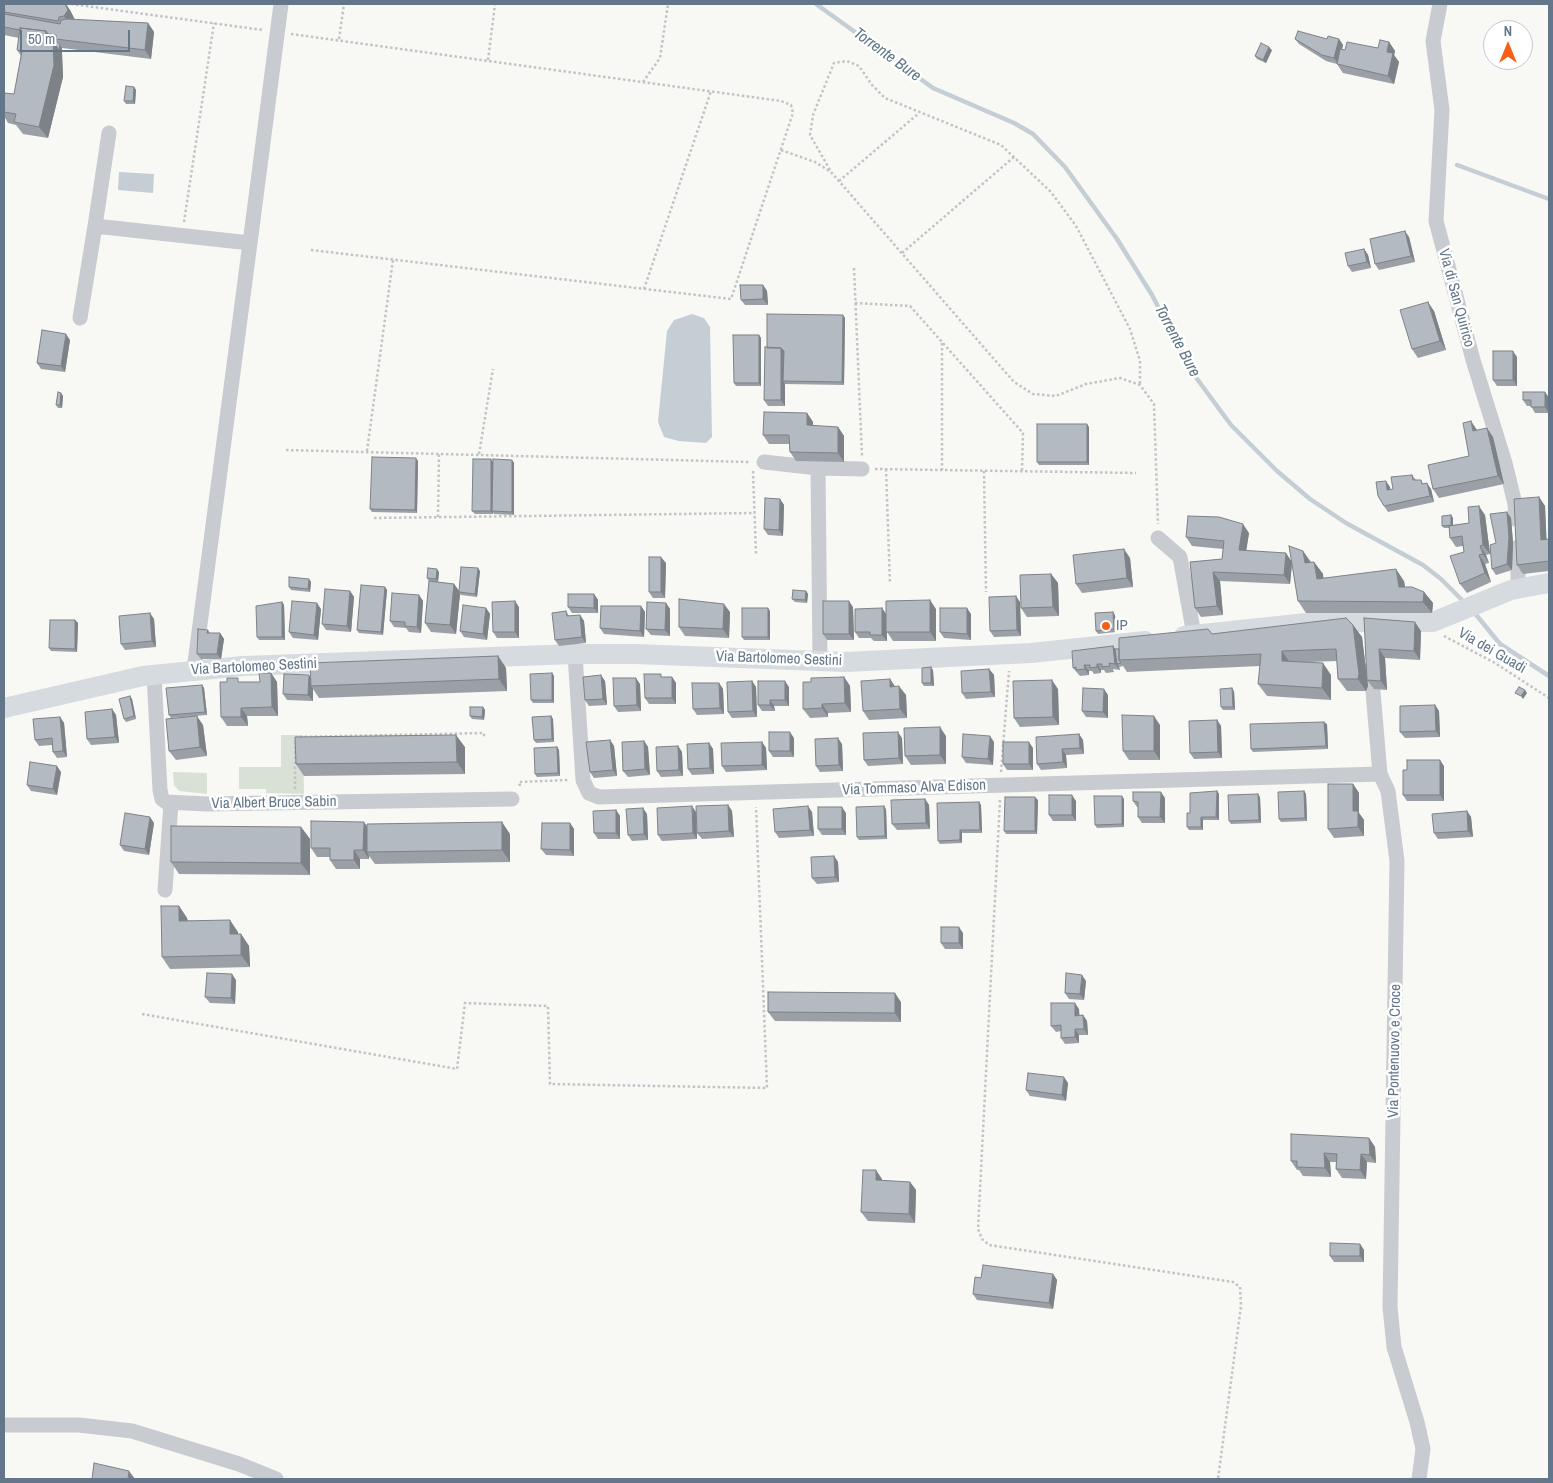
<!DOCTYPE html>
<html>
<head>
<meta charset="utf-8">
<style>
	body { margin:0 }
	#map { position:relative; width:1553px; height:1483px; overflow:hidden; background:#f8f8f5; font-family:"Archivo Narrow",sans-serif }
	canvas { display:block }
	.frame { position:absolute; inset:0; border:5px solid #64768a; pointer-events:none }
	.north { position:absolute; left:1483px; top:20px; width:50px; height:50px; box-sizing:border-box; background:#fff; border:1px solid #c1c8d0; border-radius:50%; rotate:0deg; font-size:14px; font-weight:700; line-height:20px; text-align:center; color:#64768a }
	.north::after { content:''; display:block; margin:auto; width:18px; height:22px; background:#f55f18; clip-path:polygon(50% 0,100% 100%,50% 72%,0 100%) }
	.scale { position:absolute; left:20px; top:30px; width:110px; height:22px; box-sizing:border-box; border:2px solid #64768a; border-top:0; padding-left:6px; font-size:15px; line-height:18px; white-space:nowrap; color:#64768a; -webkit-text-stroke:4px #fff; paint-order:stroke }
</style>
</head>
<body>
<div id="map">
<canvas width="1553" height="1483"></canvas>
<div class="frame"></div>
<div class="north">N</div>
<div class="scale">50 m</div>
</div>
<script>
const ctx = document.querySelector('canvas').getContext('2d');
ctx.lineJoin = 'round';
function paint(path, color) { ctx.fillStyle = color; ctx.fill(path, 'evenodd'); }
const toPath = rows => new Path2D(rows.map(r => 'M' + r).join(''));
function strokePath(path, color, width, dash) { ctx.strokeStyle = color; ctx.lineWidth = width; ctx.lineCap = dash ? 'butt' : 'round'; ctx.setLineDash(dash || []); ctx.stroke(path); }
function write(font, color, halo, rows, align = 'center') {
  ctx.font = font + ' "Archivo Narrow",sans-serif'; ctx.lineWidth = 5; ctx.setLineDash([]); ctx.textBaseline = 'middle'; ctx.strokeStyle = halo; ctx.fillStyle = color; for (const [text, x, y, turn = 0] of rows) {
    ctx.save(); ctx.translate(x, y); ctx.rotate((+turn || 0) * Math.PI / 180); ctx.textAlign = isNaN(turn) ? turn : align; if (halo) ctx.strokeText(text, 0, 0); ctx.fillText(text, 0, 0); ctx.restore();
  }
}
const green = toPath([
	[281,735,303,735,304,794,266,793,266,789,239,789,239,767,281,767],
	[173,772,207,773,207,794,179,791,174,785]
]);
const water = toPath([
	[119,172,154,174,153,193,118,190],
	[692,314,704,318,710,327,712,437,706,443,679,441,664,437,658,422,667,331,674,320]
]);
const stream = toPath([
	[816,4,933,88,1014,123,1033,134,1065,167,1117,239,1152,295,1192,372,1231,425,1277,471,1310,499,1346,523,1423,565,1441,579,1464,602],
	[1457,165,1549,199],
	[1473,611,1500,644,1549,676]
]);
const path = toPath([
	[71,4,263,30],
	[291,34,781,101,791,105,793,113,731,299,311,250],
	[339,39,344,4],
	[488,60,495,4],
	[643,82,660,58,668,4],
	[781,150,815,162,831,172,1014,382,1033,394,1056,396,1086,384,1120,378,1140,385,1154,404,1158,524],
	[830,170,810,135,813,115,834,63,847,61,859,66,872,85,885,98,1001,145,1051,192,1076,226,1130,329,1140,361,1140,385],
	[839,181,918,114],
	[184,222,214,23],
	[902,253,1014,157],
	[854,268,862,456],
	[644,289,711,91],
	[855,303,910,306,1023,433,1022,471],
	[942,343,942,470],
	[286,450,749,462],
	[367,451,393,260],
	[479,454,493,369],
	[875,469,1136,473],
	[886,469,890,584],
	[753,471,756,554],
	[984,471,986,592],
	[438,517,439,453],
	[374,518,755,513],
	[1444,636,1495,663,1549,698],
	[1001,772,1009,671],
	[520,786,519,782,569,780],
	[295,789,295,743,297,737,484,733,484,737],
	[1000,800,978,1229,982,1239,989,1245,1233,1282,1240,1287,1241,1306,1218,1479],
	[142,1014,457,1069,465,1003,548,1006,550,1084,767,1088,756,807]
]);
const minor = toPath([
	[1440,4,1433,41,1442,110,1436,221,1473,360,1505,463,1515,504,1516,519],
	[95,226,109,133],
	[80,318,95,226,250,243,281,4],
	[764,462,818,468,862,469],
	[818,468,820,661],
	[1158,538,1180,557,1194,635],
	[1518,547,1518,588],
	[575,654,583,780,589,793,599,797,1380,774],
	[1371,668,1380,774,1388,791,1397,861,1390,1307,1394,1347,1417,1422,1423,1449,1419,1479],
	[194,670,250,243],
	[154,674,160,790,162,799,166,802,207,804,512,799],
	[165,890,171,803],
	[4,1425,79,1425,132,1431,239,1464,276,1479]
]);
const major = toPath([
	[1184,636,1316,622,1433,622,1511,590,1549,583],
	[4,708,143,676,243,666,575,654,635,654,846,662,1031,653,1145,641]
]);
const wall = toPath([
	[4,4,70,10,75,20,148,23,154,32,151,59,62,48,62,53,63,77,48,138,23,134,16,125,8,123,4,116,4,93,14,94,21,56,17,50,19,38,4,35],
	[1295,39,1339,39,1343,45,1342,50,1345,50,1378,48,1389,42,1395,51,1394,55,1399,62,1394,84,1343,73,1337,64,1326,61,1299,44],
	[1272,50,1266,63,1257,59,1255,56],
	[134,87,136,90,135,104,126,104,124,101],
	[1409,237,1415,262,1379,270,1375,264],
	[1364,249,1368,255,1371,268,1352,272,1348,266],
	[763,285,767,291,768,305,745,305,741,300],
	[1434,311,1446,350,1418,358,1412,349],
	[843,315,845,318,844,385,785,384,785,406,768,406,764,400,767,348],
	[759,335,761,338,761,386,736,386,734,383],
	[70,340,65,372,41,369,37,363],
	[1517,357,1517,386,1497,386,1493,380],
	[1545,392,1549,398,1549,413,1535,413,1531,406,1527,406,1523,400],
	[61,393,63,396,62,408,58,408,56,405],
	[807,413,813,422,813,426,838,427,844,436,844,462,796,461,790,452,789,444,769,444,763,435],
	[1089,427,1089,465,1039,465,1037,462],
	[1477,430,1493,437,1504,484,1439,498,1433,489,1469,456],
	[512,460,514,463,514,515,494,514,493,512,493,514,475,514,472,511,493,462],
	[418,461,417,513,372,512,370,509],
	[1412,475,1416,480,1421,480,1423,484,1431,489,1434,502,1388,512,1384,506,1390,487,1390,489,1393,489],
	[1539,497,1545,506,1546,539,1549,539,1549,571,1523,574,1517,565],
	[780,499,784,505,783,536,768,535,764,529],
	[1507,512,1511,518,1513,543,1512,570,1496,575,1492,569,1496,543],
	[1451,515,1453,518,1453,525,1469,523,1485,515,1490,554,1486,555,1489,563,1485,564,1491,582,1467,593,1460,584,1464,552,1463,546,1456,547,1450,538,1449,528,1444,528,1442,526],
	[1249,533,1246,550,1292,561,1303,551,1311,562,1314,562,1323,574,1323,578,1404,581,1405,587,1424,592,1433,603,1432,613,1306,613,1298,601,1292,564,1290,584,1220,581,1223,615,1201,617,1195,608,1190,562,1222,559,1223,549,1192,546,1186,537],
	[1130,558,1133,587,1082,593,1076,584],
	[666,563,665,598,653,598,649,592],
	[480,571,477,597,461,595,460,594,456,634,431,632,425,623,429,581,427,578,439,572,438,582,454,584,459,591],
	[1051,574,1058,583,1059,616,1027,617,1021,608],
	[309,579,311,582,310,592,291,590,289,587],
	[385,587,387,590,383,635,359,633,357,630],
	[350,591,354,597,351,632,326,630,322,624],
	[806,591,808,594,807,603,795,602,792,599],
	[594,594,598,600,598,613,572,613,568,607],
	[419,595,423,601,421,633,409,632,406,628,394,627,390,621],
	[282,602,284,605,285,640,259,640,257,637],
	[1020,602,1021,636,994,637,990,631],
	[666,603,670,609,670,636,651,635,646,629],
	[641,606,645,612,644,637,604,634,600,628],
	[519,607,519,638,497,638,493,632],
	[853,607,854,640,827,640,823,634],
	[486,608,490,614,487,640,464,637,460,631],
	[882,608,886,614,936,609,936,641,893,641,887,632,887,641,874,641,871,638,859,638,855,632],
	[321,609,318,640,293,638,289,632],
	[566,611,569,616,580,615,584,621,586,643,559,646,555,640],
	[770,611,770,640,744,640,742,637],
	[730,612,729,638,685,636,679,627],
	[971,614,971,640,944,638,940,632],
	[1115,615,1116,632,1098,634,1096,631],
	[1364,618,1421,631,1420,660,1385,658,1387,690,1374,689,1367,680],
	[154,619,156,647,125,650,121,644],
	[75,620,78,623,77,652,51,651,49,648],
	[1353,625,1362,637,1368,686,1366,691,1347,691,1338,679,1337,661,1308,662,1331,675,1331,700,1267,696,1258,684,1260,666,1127,672,1123,666,1119,667,1120,670,1113,669,1114,672,1106,673,1104,670,1101,670,1101,673,1094,674,1092,671,1089,671,1089,675,1080,676,1073,668,1113,646,1115,649,1212,634],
	[208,630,210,633,220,633,224,639,221,659,201,659,197,654],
	[498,656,506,668,507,691,319,698,313,689,313,701,287,700,283,694,311,677],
	[989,669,994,675,995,697,966,699,962,693],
	[933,670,934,686,924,686,922,683],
	[271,673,277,682,278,716,247,716,248,726,227,726,221,717,241,682,260,682],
	[552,673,554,676,554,703,533,703,531,700],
	[663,677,672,677,676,683,676,704,649,704,645,698],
	[844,677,850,686,851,712,828,713,828,717,810,718,803,709,811,682],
	[890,679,895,687,906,695,907,718,869,720,863,711],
	[605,681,607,705,589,706,585,700],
	[752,681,756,687,757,717,732,718,728,712],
	[719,683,723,689,724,714,697,715,693,709],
	[640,684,641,711,618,712,614,706],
	[202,685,204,688,207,715,171,718,169,715],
	[789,687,789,706,774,706,775,711,762,711,758,705],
	[1058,689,1059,725,1020,727,1014,718],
	[1234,691,1235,710,1223,710,1221,707],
	[1108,695,1108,718,1086,717,1082,711],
	[130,696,132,699,136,719,126,722,124,719],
	[1435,705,1439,711,1440,737,1405,738,1400,732],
	[483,707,485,710,484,720,472,719,470,716],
	[112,709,116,715,119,743,91,745,87,739],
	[551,716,553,719,554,742,536,743,534,740],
	[60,717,64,723,67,757,57,758,53,752,52,745,39,746,35,740],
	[1217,720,1221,726,1222,758,1194,759,1190,753],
	[1327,724,1328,749,1253,752,1251,749],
	[203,725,207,756,176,760,169,751],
	[1160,725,1160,760,1129,760,1123,751],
	[1079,734,1083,740,1084,754,1066,755,1067,768,1041,770,1037,764],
	[946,736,946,764,911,765,905,756],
	[794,738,794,757,773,757,769,751],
	[902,738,903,764,868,766,864,760],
	[610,740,614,746,617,776,594,778,590,772],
	[644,741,648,747,650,775,628,777,623,771],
	[762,742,766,748,767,770,726,772,722,766],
	[994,742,993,765,966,763,962,757],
	[709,743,713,749,714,774,692,775,688,769],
	[842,744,843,771,820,772,816,766],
	[678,746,682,752,683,776,661,777,657,771],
	[465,747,465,774,304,776,296,764],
	[557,747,559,750,560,776,537,777,535,774],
	[1033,748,1033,770,1007,770,1003,764],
	[1444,766,1444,801,1407,801,1403,795],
	[61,772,57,795,31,791,27,785],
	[1353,784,1359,793,1359,813,1364,820,1364,836,1334,838,1328,829],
	[1217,791,1219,794,1219,820,1203,820,1203,830,1189,830,1187,827,1190,813],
	[1304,791,1306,794,1307,821,1281,822,1279,819],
	[1260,797,1261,823,1231,824,1229,821],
	[1165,798,1165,823,1142,823,1138,817,1138,807,1137,807,1133,801],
	[925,799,929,805,930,829,897,830,892,824],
	[1124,799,1124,827,1097,828,1095,825],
	[1038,800,1037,834,1006,834,1004,831],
	[1076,801,1076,821,1053,821,1049,815],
	[979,802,981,805,982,833,962,833,962,843,940,844,938,841],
	[728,805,732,811,734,837,702,839,697,833],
	[886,809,887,839,859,840,857,837],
	[616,810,620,816,620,839,598,839,594,833],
	[1467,811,1471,817,1473,837,1438,839,1434,833],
	[696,812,697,839,662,841,658,835],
	[812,812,814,836,779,838,775,832],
	[846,813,846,835,822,835,818,829],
	[647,814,648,840,632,841,628,835],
	[154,823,149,855,124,851,120,845],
	[570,823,574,829,574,856,546,855,541,849],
	[301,827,310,839,310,875,179,874,171,862],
	[367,827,510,834,510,862,375,864,369,856,369,859,360,859,360,869,336,869,330,860,330,857,317,857,311,848],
	[834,856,838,862,839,882,817,884,812,878],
	[179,906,187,918,188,921,238,932,238,934,241,934,249,946,250,967,170,969,162,957],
	[963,933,963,949,945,949,941,943],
	[236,980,235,1004,210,1003,205,997],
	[1086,981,1084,1000,1069,999,1065,993],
	[901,1002,901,1022,775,1021,768,1012],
	[1079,1009,1079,1015,1083,1015,1087,1021,1088,1035,1079,1035,1079,1043,1065,1044,1061,1038,1061,1031,1056,1032,1051,1026],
	[1068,1083,1066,1101,1030,1096,1026,1090],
	[1369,1138,1375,1147,1376,1163,1367,1162,1366,1179,1342,1178,1336,1169,1336,1162,1330,1162,1331,1177,1303,1176,1299,1170,1297,1170,1291,1161],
	[882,1179,882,1181,910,1182,916,1190,915,1223,868,1221,861,1212],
	[1360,1244,1364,1250,1364,1262,1334,1262,1330,1256],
	[1053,1274,1057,1280,1053,1309,977,1300,973,1294,981,1278]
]);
const shadedWall = toPath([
	[65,4,66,4,70,10,76,22,73,28,64,16],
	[148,23,154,32,151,59,145,50],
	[46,31,59,50,60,45,62,48,62,53,63,77,48,138,39,127],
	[1339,39,1343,45,1338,64,1334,58],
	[1389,42,1395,51,1394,55,1399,62,1394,84,1388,76,1387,52],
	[1269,47,1272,50,1266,63,1263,60],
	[134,87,136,90,135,104,133,101],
	[1405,231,1409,237,1415,262,1411,256],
	[1364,249,1368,255,1371,268,1367,262],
	[763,285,767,291,768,305,763,299],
	[1428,302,1434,311,1446,350,1440,341],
	[843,315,845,318,844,385,842,382],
	[66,334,70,340,65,372,61,366],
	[759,335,761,338,761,386,759,383],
	[781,348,786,354,783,381,785,384,785,406,781,400],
	[1513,351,1517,357,1517,386,1513,380],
	[1545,392,1549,398,1549,413,1545,407],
	[61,393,63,396,62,408,60,405],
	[807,413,813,422,813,434,807,425],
	[1471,421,1477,430,1473,431],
	[1087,424,1089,427,1089,465,1087,462],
	[838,427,844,436,844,462,838,453],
	[1487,428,1493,437,1504,484,1498,476],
	[416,458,418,461,417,513,415,510],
	[491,459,493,462,493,514,491,511],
	[512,460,514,463,514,515,512,512],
	[1386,481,1390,487,1391,496,1387,490],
	[1427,483,1431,489,1434,502,1430,496],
	[1539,497,1545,506,1547,548,1541,540],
	[780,499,784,505,783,536,779,530],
	[1479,506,1485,515,1490,554,1483,545],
	[1507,512,1511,518,1513,543,1512,570,1507,564],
	[1451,515,1453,518,1453,528,1451,525],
	[1243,524,1249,533,1245,559,1239,550],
	[1480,546,1486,555,1489,563,1483,554],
	[1124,549,1130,558,1133,587,1127,578],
	[1303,551,1311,563,1305,563],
	[1286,553,1292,562,1290,584,1284,575],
	[1479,555,1485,564,1491,582,1485,573],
	[661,557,666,563,665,598,661,592],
	[1314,562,1323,574,1325,591,1317,579],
	[478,568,480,571,477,597,475,594],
	[437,569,439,572,438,582,436,579],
	[1396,569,1404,581,1407,599,1399,587],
	[1213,572,1220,581,1223,615,1217,606],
	[1051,574,1058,583,1059,616,1053,607],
	[309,579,311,582,310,592,308,589],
	[454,584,460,592,459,592,460,594,456,634,450,625],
	[385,587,387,590,383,635,381,632],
	[350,591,354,597,351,632,347,626],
	[806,591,808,594,807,603,805,600],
	[1424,592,1433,603,1432,613,1423,602],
	[594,594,598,600,598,613,594,608],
	[419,595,423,601,421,633,417,627],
	[1016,596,1020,602,1021,636,1017,630],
	[930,600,936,609,936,641,930,632],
	[515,601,519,607,519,638,515,632],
	[849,601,853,607,854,640,849,634],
	[282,602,284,605,285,640,282,637],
	[317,603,321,609,318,640,314,635],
	[666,603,670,609,670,636,665,630],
	[724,604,730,612,729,638,723,629],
	[641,606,645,612,644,637,640,631],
	[486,608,490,614,487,640,483,634],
	[768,608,770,611,770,640,768,637],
	[882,608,886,614,887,641,882,635],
	[967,608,971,614,971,640,967,634],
	[1113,612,1115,615,1116,632,1114,629],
	[150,613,154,619,156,647,152,641],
	[580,615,584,621,586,643,582,637],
	[75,620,78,623,77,652,75,649],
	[1415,622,1421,631,1420,660,1414,651],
	[1353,625,1362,637,1368,686,1366,691,1358,679],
	[220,633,224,639,221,659,217,654],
	[1113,646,1117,652,1117,664,1119,667,1120,670,1115,664],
	[1379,649,1385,658,1387,690,1381,681],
	[1282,651,1290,663,1282,661],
	[498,656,506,668,507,691,499,679],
	[1323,663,1331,675,1331,700,1322,688],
	[1097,664,1101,670,1101,673,1097,667],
	[1084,665,1089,671,1089,675,1085,669],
	[931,667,933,670,934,686,931,683],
	[989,669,994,675,995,697,991,692],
	[271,673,277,682,278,716,272,707],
	[552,673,554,676,554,703,552,700],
	[309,675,313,681,311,686,313,689,313,701,308,695],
	[601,675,605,681,607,705,603,699],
	[672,677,676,683,676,704,672,698],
	[844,677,850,686,851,712,845,703],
	[636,678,640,684,641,711,637,705],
	[890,679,896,688,890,687],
	[1052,680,1058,689,1059,725,1053,717],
	[752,681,756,687,757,717,753,711],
	[785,681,789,687,789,706,785,700],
	[719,683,723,689,724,714,720,708],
	[202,685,204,688,207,715,205,712],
	[899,686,906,695,907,718,900,709],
	[1232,688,1234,691,1235,710,1233,707],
	[1104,689,1108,695,1108,718,1103,712],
	[1525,690,1527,693,1523,699,1521,696],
	[130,696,132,699,136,719,134,716],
	[770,700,774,706,775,711,770,705],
	[822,704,828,713,828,717,822,708],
	[1435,705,1439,711,1440,737,1436,731],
	[483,707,485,710,484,720,482,717],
	[241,708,247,716,248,726,241,717],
	[112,709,116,715,119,743,115,737],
	[197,716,203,725,207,756,200,747],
	[551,716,553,719,554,742,552,739],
	[1154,716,1160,725,1160,760,1154,751],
	[60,717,64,723,67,757,63,751],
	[1217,720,1221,726,1222,758,1218,752],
	[1324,722,1327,724,1328,749,1326,746],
	[940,727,946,736,946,764,940,755],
	[790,732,794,738,794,757,790,751],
	[898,732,902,738,903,764,899,758],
	[1079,734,1083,740,1084,754,1080,748],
	[456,735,465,747,465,774,457,762],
	[990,736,994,742,993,765,988,759],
	[838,738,842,744,843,771,839,765],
	[610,740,614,746,617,776,613,770],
	[644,741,648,747,650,775,645,769],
	[762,742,766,748,767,770,762,765],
	[1029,742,1033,748,1033,770,1029,764],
	[709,743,713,749,714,774,710,768],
	[678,746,682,752,683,776,679,770],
	[557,747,559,750,560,776,558,773],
	[1062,749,1066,755,1067,768,1063,762],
	[1440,760,1444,766,1444,801,1440,795],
	[57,766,61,772,57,795,53,789],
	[1353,784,1359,793,1359,813,1364,820,1364,836,1358,827,1353,811],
	[1217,791,1219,794,1219,820,1216,817],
	[1304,791,1306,794,1307,821,1305,818],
	[1161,792,1165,798,1165,823,1160,817],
	[1258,794,1260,797,1261,823,1259,820],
	[1072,795,1076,801,1076,821,1072,815],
	[1122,796,1124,799,1124,827,1122,824],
	[1035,797,1038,800,1037,834,1035,831],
	[925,799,929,805,930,829,926,823],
	[979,802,981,805,982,833,980,830],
	[728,805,732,811,734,837,729,831],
	[692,806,696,812,697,839,693,833],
	[808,806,812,812,814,836,810,830],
	[884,806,886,809,887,839,885,836],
	[842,807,846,813,846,835,842,829],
	[643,808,647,814,648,840,644,834],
	[616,810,620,816,620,839,616,833],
	[1467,811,1471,817,1473,837,1468,831],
	[150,817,154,823,149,855,145,849],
	[1201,817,1203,820,1203,830,1201,827],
	[4,818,5,821,4,831],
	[364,822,370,831,367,852,369,856,369,859,363,850],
	[502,822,510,834,510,862,502,850],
	[570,823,574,829,574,856,570,850],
	[301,827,310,839,310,875,301,863],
	[960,830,962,833,962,843,960,840],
	[354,850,360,859,360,869,354,860],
	[834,856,838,862,839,882,835,877],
	[179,906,187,918,188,933,179,921],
	[230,920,238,932,238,946,230,934],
	[959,927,963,933,963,949,959,943],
	[241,934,249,946,250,967,241,955],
	[232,974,236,980,235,1004,231,998],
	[1082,975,1086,981,1084,1000,1080,994],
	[895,993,901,1002,901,1022,895,1013],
	[1075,1003,1079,1009,1080,1022,1075,1016],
	[1083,1015,1087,1021,1088,1035,1084,1029],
	[1075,1029,1079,1035,1079,1043,1075,1037],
	[1064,1077,1068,1083,1066,1101,1062,1095],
	[1369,1138,1375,1147,1376,1163,1370,1155],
	[1324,1153,1330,1162,1331,1177,1325,1168],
	[1361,1154,1367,1162,1366,1179,1360,1170],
	[876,1170,882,1179,882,1189,876,1180],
	[910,1182,916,1190,915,1223,909,1214],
	[1360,1244,1364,1250,1364,1262,1360,1256],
	[1053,1274,1057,1280,1053,1309,1049,1303],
	[129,1471,135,1479,128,1479]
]);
const building = toPath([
	[4,4,65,4,68,10,64,16,59,17,58,21,4,12,4,4],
	[4,14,60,24,61,20,67,19,148,23,145,50,56,39,56,35,48,34,46,31,20,28,20,30,4,27,4,14],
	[20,28,46,31,45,40,53,41,54,65,39,127,14,122,16,114,4,112,4,93,14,94,22,51,17,50,20,28],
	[1298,31,1327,39,1328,36,1339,39,1334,58,1322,55,1295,39,1298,31],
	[52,40,57,41,60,45,59,50,53,41,52,41,52,40],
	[1380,40,1389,42,1387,52,1393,53,1388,76,1337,64,1340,49,1345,50,1347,42,1378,48,1380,40],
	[1261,43,1269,47,1263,60,1255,56,1261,43],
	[126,86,134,87,133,101,124,101,126,86],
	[1405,231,1411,256,1375,264,1370,239,1405,231],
	[1364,249,1367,262,1348,266,1345,253,1364,249],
	[740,285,763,285,763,299,741,300,740,285],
	[1428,302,1440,341,1412,349,1400,310,1428,302],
	[767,314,843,315,842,382,783,381,784,351,781,348,767,348,767,314],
	[42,330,66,334,61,366,37,363,42,330],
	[733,335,759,335,759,383,734,383,733,335],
	[765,347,781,348,781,400,764,400,765,347],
	[1493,351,1513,351,1513,380,1493,380,1493,351],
	[58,392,61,393,60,405,56,405,58,392],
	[1523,392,1545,392,1545,407,1531,407,1531,400,1523,400,1523,392],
	[764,412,807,413,807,425,838,427,838,453,790,452,789,435,763,435,764,412],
	[1471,421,1473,431,1487,428,1498,476,1433,489,1428,465,1469,456,1463,423,1471,421],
	[1037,424,1087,424,1087,462,1037,462,1037,424],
	[372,457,416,458,415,510,370,509,372,457],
	[473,459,491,459,491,511,472,511,473,459],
	[493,459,512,460,512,512,492,511,493,459],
	[1412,475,1413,480,1421,480,1422,484,1427,483,1430,496,1384,506,1378,496,1376,482,1386,481,1387,490,1393,489,1391,477,1412,475],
	[1539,497,1541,540,1549,539,1549,561,1517,565,1514,499,1539,497],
	[765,498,780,499,779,530,764,529,765,498],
	[1479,506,1483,545,1480,546,1483,554,1479,555,1485,573,1460,584,1450,556,1464,552,1462,536,1450,538,1449,526,1469,523,1468,507,1479,506],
	[1507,512,1509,537,1507,564,1492,569,1490,545,1496,543,1490,514,1507,512],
	[1451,515,1451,525,1442,526,1442,516,1451,515],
	[1188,516,1219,517,1243,524,1239,550,1286,553,1284,575,1213,572,1217,606,1195,608,1190,562,1222,559,1224,541,1186,537,1188,516],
	[1289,546,1303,551,1305,563,1314,562,1317,579,1396,569,1399,587,1412,587,1424,592,1423,602,1298,601,1289,546],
	[1124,549,1127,578,1076,584,1073,555,1124,549],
	[649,557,661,557,661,592,649,592,649,557],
	[461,567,478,568,475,594,459,592,461,567],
	[428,568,437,569,436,579,427,578,428,568],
	[1051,574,1053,607,1021,608,1020,575,1051,574],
	[289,577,309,579,308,589,289,587,289,577],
	[429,581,454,584,450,625,425,623,429,581],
	[361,585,385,587,381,632,357,630,361,585],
	[325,589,350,591,347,626,322,624,325,589],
	[793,590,806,591,805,600,792,599,793,590],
	[392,593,419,595,417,627,405,626,405,622,390,621,392,593],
	[568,594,594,594,594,608,568,607,568,594],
	[1016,596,1017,630,990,631,989,597,1016,596],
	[679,599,724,604,723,629,679,627,679,599],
	[930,600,930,632,886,632,886,601,930,600],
	[292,601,317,603,314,635,289,632,292,601],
	[515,601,515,632,493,632,492,602,515,601],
	[823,601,849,601,849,634,823,634,823,601],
	[282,602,282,637,257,637,256,606,282,602],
	[647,602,666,603,665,630,646,629,647,602],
	[463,605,486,608,483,634,460,631,463,605],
	[601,606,641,606,640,631,600,628,601,606],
	[742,608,768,608,768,637,742,637,742,608],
	[882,608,882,635,870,635,870,632,855,632,855,609,882,608],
	[940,608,967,608,967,634,940,632,940,608],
	[566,611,567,616,580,615,582,637,555,640,552,613,566,611],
	[1113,612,1114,629,1096,631,1095,613,1113,612],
	[150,613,152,641,121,644,119,616,150,613],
	[1346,618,1353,625,1359,674,1358,679,1338,679,1336,649,1282,651,1282,661,1323,663,1322,688,1258,684,1261,654,1119,660,1119,638,1208,629,1212,634,1346,618],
	[1364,618,1415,622,1414,651,1379,649,1381,681,1367,680,1364,618],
	[50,620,75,620,75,649,49,648,50,620],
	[198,629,208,630,207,633,220,633,217,654,197,654,198,629],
	[1113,646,1115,664,1109,663,1110,666,1102,667,1102,664,1097,664,1097,667,1090,668,1090,665,1084,665,1085,669,1076,670,1076,667,1073,668,1072,651,1113,646],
	[1115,649,1119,649,1119,660,1121,663,1117,664,1115,649],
	[498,656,499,679,311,686,310,663,498,656],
	[931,667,931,683,922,683,922,668,931,667],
	[989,669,991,692,962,693,961,671,989,669],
	[259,673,271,673,272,707,241,708,241,717,221,717,220,682,227,682,227,678,238,678,238,682,260,682,259,673],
	[552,673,552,700,531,700,530,674,552,673],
	[284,674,309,675,308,695,283,694,284,674],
	[644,674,661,674,661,677,672,677,672,698,645,698,644,674],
	[601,675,603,699,585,700,583,677,601,675],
	[844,677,845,703,822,704,822,708,803,709,803,682,811,682,811,678,844,677],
	[613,678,636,678,637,705,614,706,613,678],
	[890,679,890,687,899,686,900,709,863,711,861,681,890,679],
	[1052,680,1053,717,1014,718,1013,681,1052,680],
	[752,681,753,711,728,712,727,682,752,681],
	[758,681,785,681,785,700,770,700,770,705,758,705,758,681],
	[692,683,719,683,720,708,693,709,692,683],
	[202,685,205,712,169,715,166,688,202,685],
	[1519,687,1525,690,1521,696,1515,693,1519,687],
	[1083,688,1104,689,1103,712,1082,711,1083,688],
	[1232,688,1233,707,1221,707,1220,689,1232,688],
	[130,696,134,716,124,719,119,699,130,696],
	[1435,705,1436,731,1400,732,1400,706,1435,705],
	[470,707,483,707,482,717,470,716,470,707],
	[112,709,115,737,87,739,85,712,112,709],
	[1122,715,1154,716,1154,751,1123,751,1122,715],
	[197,716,200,747,169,751,166,719,197,716],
	[551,716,552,739,534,740,532,717,551,716],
	[60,717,63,751,53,752,52,738,35,740,33,719,60,717],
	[1217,720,1218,752,1190,753,1189,721,1217,720],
	[1324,722,1326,746,1251,749,1250,724,1324,722],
	[940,727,940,755,905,756,904,728,940,727],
	[769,732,790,732,790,751,769,751,769,732],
	[898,732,899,758,864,760,863,733,898,732],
	[963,734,990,736,988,759,962,757,963,734],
	[1079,734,1080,748,1062,749,1063,762,1037,764,1036,737,1079,734],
	[456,735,457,762,296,764,295,737,456,735],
	[838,738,839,765,816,766,815,739,838,738],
	[610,740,613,770,590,772,586,742,610,740],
	[644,741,645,769,623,771,622,742,644,741],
	[762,742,762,765,722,766,721,743,762,742],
	[1003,742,1029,742,1029,764,1003,764,1003,742],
	[709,743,710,768,688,769,687,744,709,743],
	[678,746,679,770,657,771,656,747,678,746],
	[557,747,558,773,535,774,534,748,557,747],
	[1407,760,1440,760,1440,795,1403,795,1403,770,1407,770,1407,760],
	[30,762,57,766,53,789,27,785,30,762],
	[1328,784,1353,784,1353,811,1358,811,1358,827,1328,829,1328,784],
	[1217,791,1216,817,1201,817,1201,827,1187,827,1187,813,1190,813,1190,793,1217,791],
	[1304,791,1305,818,1279,819,1278,792,1304,791],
	[1133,792,1161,792,1160,817,1138,817,1138,802,1133,801,1133,792],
	[1258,794,1259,820,1229,821,1228,795,1258,794],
	[1049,795,1072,795,1072,815,1049,815,1049,795],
	[1094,796,1122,796,1122,824,1095,825,1094,796],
	[1005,797,1035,797,1035,831,1004,831,1005,797],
	[925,799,926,823,892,824,891,800,925,799],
	[979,802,980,830,960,830,960,840,938,841,937,803,979,802],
	[728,805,729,831,697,833,696,806,728,805],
	[692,806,693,833,658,835,657,808,692,806],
	[808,806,810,830,775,832,773,809,808,806],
	[884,806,885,836,857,837,856,807,884,806],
	[818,807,842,807,842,829,818,829,818,807],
	[643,808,644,834,628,835,626,809,643,808],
	[616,810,616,833,594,833,593,811,616,810],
	[1467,811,1468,831,1434,833,1432,814,1467,811],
	[125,813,150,817,145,849,120,845,125,813],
	[311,821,364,822,363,850,354,850,354,860,330,860,330,848,311,848,311,821],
	[502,822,502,850,367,852,367,824,502,822],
	[542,823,570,823,570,850,541,849,542,823],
	[171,826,301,827,301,863,171,862,171,826],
	[834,856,835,877,812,878,811,857,834,856],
	[161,906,179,906,179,921,230,920,230,934,241,934,241,955,162,957,161,906],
	[941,927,959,927,959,943,941,943,941,927],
	[207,973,232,974,231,998,205,997,207,973],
	[1066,973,1082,975,1080,994,1065,993,1066,973],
	[768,992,895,993,895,1013,768,1012,768,992],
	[1051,1003,1075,1003,1075,1016,1083,1015,1084,1029,1075,1029,1075,1037,1061,1038,1061,1025,1051,1026,1051,1003],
	[1028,1073,1064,1077,1062,1095,1026,1090,1028,1073],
	[1291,1134,1369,1138,1370,1155,1361,1154,1360,1170,1336,1169,1337,1154,1324,1153,1325,1168,1297,1167,1297,1161,1291,1161,1291,1134],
	[863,1170,876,1170,876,1180,910,1182,909,1214,861,1212,863,1170],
	[1330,1243,1360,1244,1360,1256,1330,1256,1330,1243],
	[983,1265,1053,1274,1049,1303,973,1294,975,1277,981,1278,983,1265],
	[94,1463,129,1471,128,1479,92,1479,94,1463]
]);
const markers = [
	[1106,626,5,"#f55f18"]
];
const streetNames = [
	["Via di San Quirico",1456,298,75],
	["Via dei Guadi",1492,651,30],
	["Via Bartolomeo Sestini",779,659,2],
	["Via Bartolomeo Sestini",254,667,-3],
	["Via Tommaso Alva Edison",914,788,-2],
	["Via Albert Bruce Sabin",274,803,-1],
	["Via Pontenuovo e Croce",1395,1051,-89]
];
const poiNames = [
	["IP",1116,626]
];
const waterNames = [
	["Torrente Bure",887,55,36],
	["Torrente Bure",1177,341,62]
];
paint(green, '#d9e1d6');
paint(water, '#c4ced4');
strokePath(stream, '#c4ced4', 4.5);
strokePath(path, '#c1c3c6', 2.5, [2.5, 2.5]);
strokePath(minor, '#c8ccd0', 15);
strokePath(major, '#d6dbe0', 20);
paint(wall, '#9aa0a6');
paint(shadedWall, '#7d8287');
paint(building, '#b3bac1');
strokePath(building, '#7d8287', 1);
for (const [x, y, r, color] of markers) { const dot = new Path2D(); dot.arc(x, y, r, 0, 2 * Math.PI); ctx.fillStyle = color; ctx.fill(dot); strokePath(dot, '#fff', 2); }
write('15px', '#64768a', '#fff', streetNames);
write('15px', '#64768a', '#fff', poiNames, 'left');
write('italic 16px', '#607785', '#fff', waterNames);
</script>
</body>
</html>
